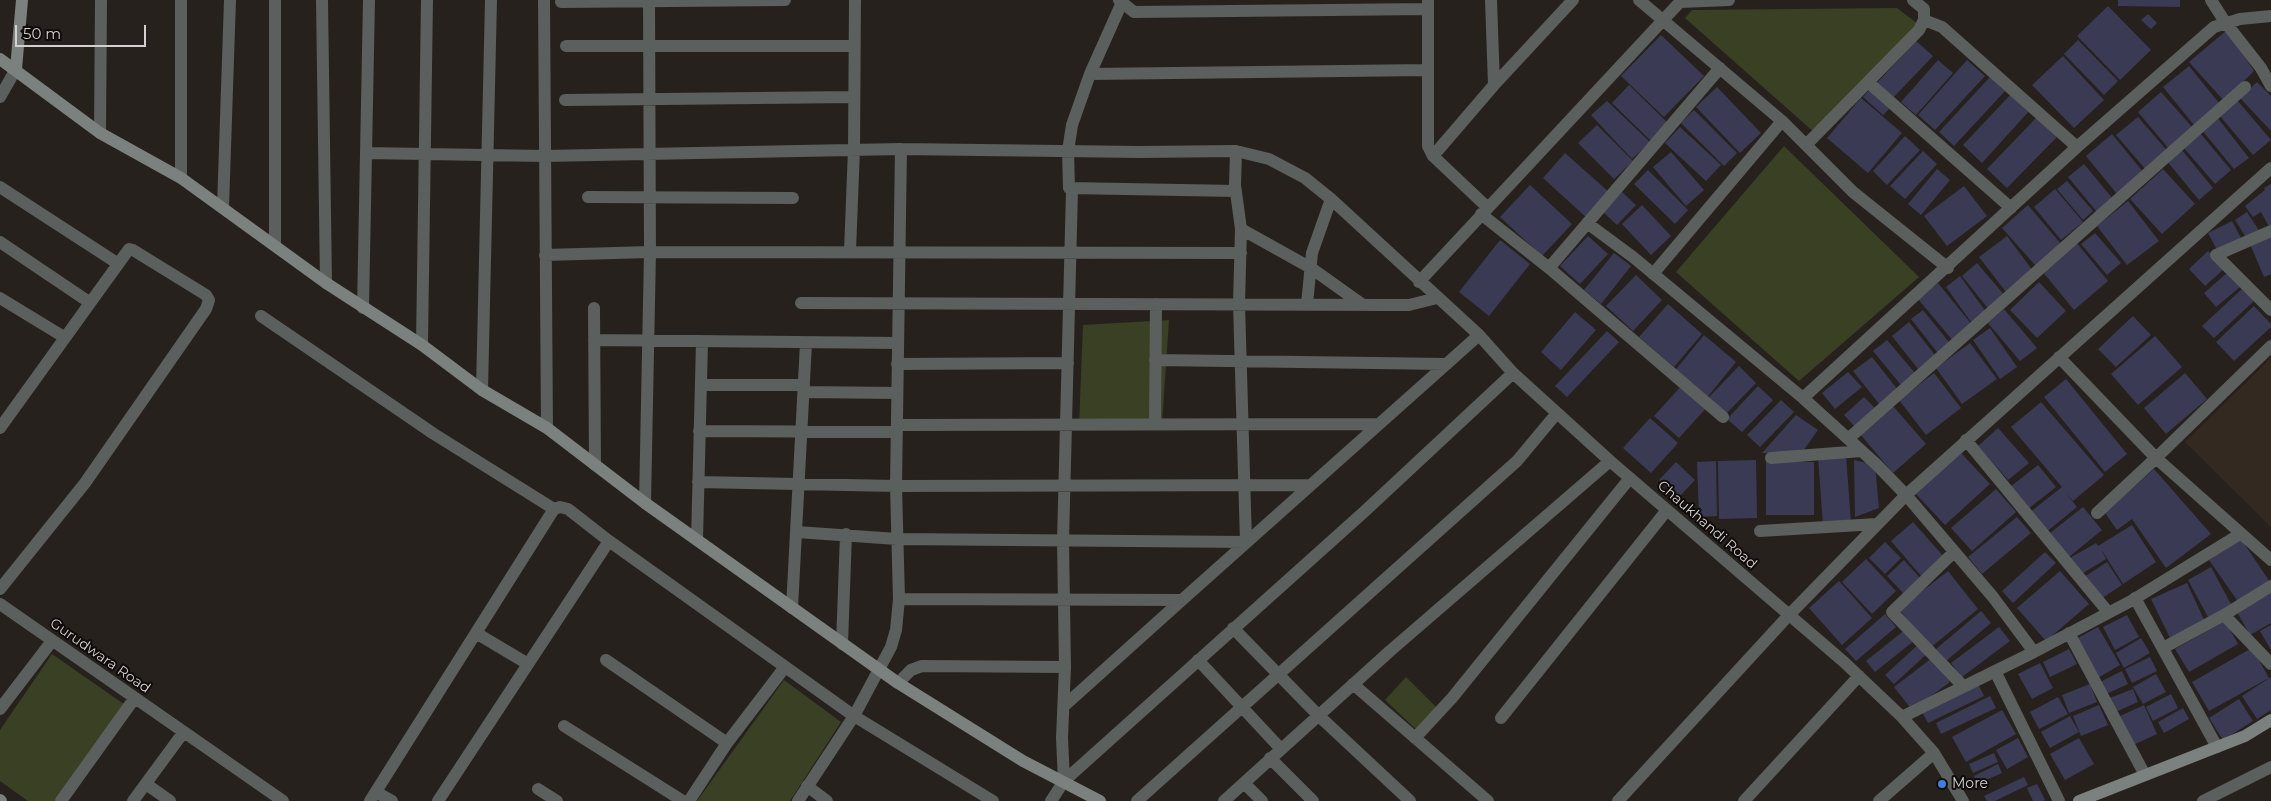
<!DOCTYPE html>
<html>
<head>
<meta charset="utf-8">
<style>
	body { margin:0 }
	#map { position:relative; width:2271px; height:801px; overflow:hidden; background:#27211d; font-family:Montserrat,sans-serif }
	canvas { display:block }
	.scale { position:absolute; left:15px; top:25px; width:131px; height:22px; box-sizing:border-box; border:2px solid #d4d0ce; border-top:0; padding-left:6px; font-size:15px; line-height:18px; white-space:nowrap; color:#d4d0ce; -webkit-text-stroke:4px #0e0b0a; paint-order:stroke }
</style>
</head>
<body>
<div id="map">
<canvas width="2271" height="801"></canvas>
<div class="scale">50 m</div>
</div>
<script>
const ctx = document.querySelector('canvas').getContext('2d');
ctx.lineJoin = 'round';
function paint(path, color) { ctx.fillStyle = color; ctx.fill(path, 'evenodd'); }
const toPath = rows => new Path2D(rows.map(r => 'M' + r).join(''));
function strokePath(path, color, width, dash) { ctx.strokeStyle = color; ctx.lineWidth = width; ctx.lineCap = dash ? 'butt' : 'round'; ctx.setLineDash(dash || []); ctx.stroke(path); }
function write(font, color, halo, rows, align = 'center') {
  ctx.font = font + ' Montserrat,sans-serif'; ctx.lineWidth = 4; ctx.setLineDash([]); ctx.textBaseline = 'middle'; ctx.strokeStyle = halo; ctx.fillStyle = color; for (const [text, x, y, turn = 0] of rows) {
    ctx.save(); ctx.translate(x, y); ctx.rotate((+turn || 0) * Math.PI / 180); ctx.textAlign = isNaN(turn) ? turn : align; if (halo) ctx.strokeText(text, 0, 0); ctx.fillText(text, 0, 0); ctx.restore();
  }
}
const built = toPath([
	[2271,358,2271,527,2185,442]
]);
const green = toPath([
	[1897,8,1922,27,1815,133,1685,18,1692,10],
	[1784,146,1919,277,1799,381,1676,272],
	[1169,320,1162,424,1079,426,1083,325],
	[52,654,131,709,64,801,28,801,0,781,0,730],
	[1406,677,1443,714,1422,735,1385,700],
	[784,680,841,722,790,801,697,801]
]);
const building = toPath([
	[2118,0,2180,0,2180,7,2118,6],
	[2108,6,2151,50,2120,80,2077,36],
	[2148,14,2157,23,2151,29,2141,20],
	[2227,30,2254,71,2224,101,2189,62],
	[1661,35,1704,76,1664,117,1621,76],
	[2078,40,2118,81,2104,95,2064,54],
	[1916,41,1933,56,1891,100,1875,85],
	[2063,56,2104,100,2074,128,2032,85],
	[1938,60,1953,73,1916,115,1901,102],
	[1967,60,1985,76,1935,130,1918,115],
	[2189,66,2219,103,2194,125,2163,87],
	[1990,77,2005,91,1954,146,1939,132],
	[2257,82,2271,96,2271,131,2240,98],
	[1629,85,1669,124,1652,142,1612,103],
	[1717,87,1761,133,1740,153,1696,107],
	[1872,87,1892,106,1883,115,1863,97],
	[2161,92,2193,128,2169,149,2138,112],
	[2012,93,2030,110,1982,163,1963,145],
	[1861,98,1902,133,1868,173,1827,138],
	[2237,100,2271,140,2253,155,2219,115],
	[1607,101,1650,142,1632,159,1591,115],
	[1694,110,1737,153,1724,166,1681,123],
	[2037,117,2057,137,2007,188,1987,169],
	[2138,117,2169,153,2147,171,2116,135],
	[2217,117,2249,158,2234,169,2201,129],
	[1597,125,1633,161,1614,179,1578,143],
	[1680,127,1721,165,1706,181,1665,143],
	[2200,133,2231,170,2215,184,2183,147],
	[2112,134,2144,173,2117,194,2086,156],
	[1905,136,1920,150,1887,185,1873,171],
	[2181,149,2213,188,2199,200,2166,160],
	[1923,151,1937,164,1905,199,1890,186],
	[1671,152,1704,190,1686,206,1653,167],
	[1565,153,1610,193,1587,218,1543,178],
	[2084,164,2113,199,2097,212,2068,177],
	[1937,169,1950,180,1921,215,1908,204],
	[2163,169,2195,204,2162,234,2130,199],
	[1648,170,1688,210,1675,224,1634,184],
	[2067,181,2093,211,2083,220,2057,189],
	[2271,184,2271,230,2261,212,2253,217,2245,206,2265,190,2264,188],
	[1530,185,1572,224,1542,256,1500,217],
	[1964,186,1987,216,1947,246,1924,216],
	[2055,189,2083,222,2061,240,2034,207],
	[1622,192,1636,205,1617,225,1603,212],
	[2128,201,2159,241,2127,265,2097,226],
	[1642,205,1671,236,1651,255,1622,224],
	[2028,205,2061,244,2036,266,2002,228],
	[2247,212,2260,232,2247,239,2235,220],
	[2232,221,2241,238,2217,250,2208,233],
	[2095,233,2121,263,2107,275,2081,244],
	[2271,235,2271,274,2264,277,2250,244],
	[1588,236,1608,254,1580,284,1560,266],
	[2007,236,2033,271,2006,292,1979,257],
	[1500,240,1530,264,1489,316,1459,292],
	[2076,242,2108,281,2074,310,2042,271],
	[2208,251,2224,269,2205,286,2189,269],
	[1614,253,1631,266,1601,304,1584,290],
	[1977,263,2006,297,1990,311,1962,276],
	[2227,273,2240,287,2216,307,2204,293],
	[1636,275,1662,300,1633,331,1606,306],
	[1960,276,1986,312,1971,322,1946,287],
	[2039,282,2066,311,2037,338,2010,310],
	[1938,283,1973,326,1954,342,1918,299],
	[2242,289,2254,301,2214,338,2202,326],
	[1668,304,1702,334,1674,367,1639,337],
	[2254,306,2271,324,2271,327,2234,361,2216,342],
	[2004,309,2037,348,2020,361,1988,323],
	[1923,310,1953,347,1941,357,1911,319],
	[1575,312,1596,330,1561,370,1541,352],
	[2133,316,2151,335,2116,367,2098,349],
	[1909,322,1935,355,1918,369,1892,336],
	[1990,328,2017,367,2000,379,1973,340],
	[1607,331,1619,342,1567,397,1555,386],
	[1704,335,1736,362,1705,400,1673,373],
	[2155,336,2182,367,2138,405,2111,374],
	[1887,340,1915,373,1901,385,1873,351],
	[1970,343,1997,379,1962,404,1936,368],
	[1872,357,1898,390,1880,405,1853,371],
	[1739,366,1756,383,1725,415,1708,398],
	[1848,372,1862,387,1835,409,1822,393],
	[1934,373,1961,408,1926,435,1899,400],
	[2185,373,2207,399,2166,434,2144,408],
	[2066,379,2127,454,2105,472,2044,397],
	[1683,384,1708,406,1679,438,1654,416],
	[1758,386,1773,400,1742,432,1727,419],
	[1864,397,1876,409,1856,428,1844,415],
	[1781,400,1794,412,1760,447,1747,435],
	[2041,402,2104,475,2073,501,2065,492,2077,507,2045,533,2029,513,2062,487,2011,427],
	[1893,406,1926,444,1893,473,1860,434],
	[1796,415,1818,430,1801,454,1762,453],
	[1650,418,1678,443,1651,473,1623,448],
	[1998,428,2029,463,2008,480,1978,446],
	[1961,453,1990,484,1945,525,1916,494],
	[1846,455,1851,523,1823,525,1818,457],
	[1756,460,1757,518,1719,519,1718,461],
	[1854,460,1875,465,1879,508,1855,517],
	[1716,461,1717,516,1699,517,1697,462],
	[1676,462,1695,480,1678,498,1659,480],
	[1766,462,1814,462,1814,515,1766,515],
	[2038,465,2056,487,2028,509,2010,487],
	[2154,469,2211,534,2166,568,2132,519,2117,530,2105,513],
	[1996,489,2016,512,1972,551,1951,528],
	[2083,507,2102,530,2069,557,2050,533],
	[2017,517,2031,533,1982,574,1968,557],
	[1913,522,1945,558,1922,577,1891,541],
	[2132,525,2156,562,2123,584,2101,549,2106,559,2080,575,2070,558,2096,543,2098,546],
	[2241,539,2270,582,2239,603,2209,560],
	[1885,542,1901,558,1885,574,1869,558],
	[2045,552,2056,563,2013,603,2002,591],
	[1866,559,1896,591,1872,614,1842,582],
	[1904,560,1920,578,1903,593,1887,576],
	[2107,562,2122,585,2099,600,2084,577],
	[2211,567,2232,606,2209,619,2188,580],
	[1948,571,1978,609,1930,648,1899,609],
	[2060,571,2089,604,2046,641,2017,608],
	[1839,581,1872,618,1842,645,1809,608],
	[2187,583,2206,624,2171,640,2151,599],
	[2271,593,2271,623,2250,635,2237,612],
	[1981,611,1991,623,1946,661,1936,649],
	[1885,614,1896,627,1856,661,1845,649],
	[2127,615,2139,637,2115,650,2103,627],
	[2225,621,2238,644,2189,672,2175,649],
	[2271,625,2271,650,2260,631],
	[1999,627,2010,641,1962,677,1951,663],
	[2098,627,2120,665,2096,679,2074,640],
	[1906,629,1915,640,1875,672,1866,661],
	[2141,638,2150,653,2124,668,2116,653],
	[1921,642,1929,652,1894,684,1885,675],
	[2252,648,2269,678,2209,711,2192,682],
	[2069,649,2077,664,2050,677,2043,662],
	[2150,657,2157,671,2132,683,2125,669],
	[1932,658,1950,682,1912,710,1894,687],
	[2040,663,2053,688,2032,699,2018,674],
	[2122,671,2128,684,2104,695,2098,683],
	[2156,674,2166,692,2143,704,2133,687],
	[2271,677,2271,710,2257,719,2242,696],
	[1978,684,1984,696,1928,723,1921,710],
	[2090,684,2097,702,2069,713,2062,695],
	[2133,689,2138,702,2113,713,2107,699],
	[2171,694,2178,708,2153,721,2146,707],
	[1990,696,1996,708,1941,734,1936,723],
	[2058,697,2068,714,2039,729,2030,712],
	[2239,699,2253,721,2223,740,2209,718],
	[2099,705,2108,725,2081,736,2073,716],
	[2144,705,2157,734,2131,746,2118,717],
	[2183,708,2189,719,2164,733,2158,722],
	[2002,710,2016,734,1966,762,1952,737],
	[2070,716,2079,732,2050,748,2041,732],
	[2018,738,2028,757,2007,769,1996,750],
	[2079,738,2094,764,2065,780,2050,754],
	[1994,753,1998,762,1973,773,1969,764],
	[1998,764,2002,773,1977,784,1974,776],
	[2024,777,2028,785,1995,801,1987,801,1984,796],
	[2037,784,2045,800,2043,801,2033,801,2027,788]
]);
const street = toPath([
	[181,0,181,178],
	[275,0,275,245],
	[322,0,326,283],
	[544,0,547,428],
	[649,0,650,252,1241,253],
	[1119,0,1134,12,1428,9],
	[1123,0,1090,74,1072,125,1068,151,1069,188,1236,191],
	[1428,0,1428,146,1433,156,1487,207],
	[1491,0,1494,85],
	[1639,0,1782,121,1853,192,1948,268],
	[2211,0,2225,22,2261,68,2271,86],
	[561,2,785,0],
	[1924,20,1942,27,2077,147],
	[566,46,854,46],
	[1090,74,1428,70],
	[1869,83,2011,208],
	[0,97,16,69],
	[565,100,854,97],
	[100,133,101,0],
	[1806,145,1919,30,1924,20,1924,9,1913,0],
	[366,153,544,156,901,149,1140,152,1236,151,1269,159,1305,178,1331,199,1479,335,1513,373,1610,461,1844,662,1902,717,1934,753,1963,801],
	[1433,156,1494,85,1573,0],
	[0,187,117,263],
	[588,197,793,198],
	[223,207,230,0],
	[1481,214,1549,268,1723,417],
	[1587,223,1633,257,1803,398,1876,464,1906,495,1993,597,2034,652],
	[1241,229,1311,268,1363,305],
	[2271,231,2216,255,2271,310],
	[0,242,89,302],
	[850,251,854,149,855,0],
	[545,255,650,252,645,503],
	[1549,268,1720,68],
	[1653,274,1782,121],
	[1419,282,1680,2,1729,0],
	[0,298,64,337],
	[801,303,1389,305,1409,305,1437,298],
	[1307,304,1312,253,1331,199],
	[363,308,369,0],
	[594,308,595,465],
	[261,316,434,434,554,509],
	[594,340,897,343],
	[422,345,427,0],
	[2271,346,2156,458,2271,560],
	[2059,357,2156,458,2097,513],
	[1155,360,1447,364],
	[897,364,1068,363],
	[701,385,804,385],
	[482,390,491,0],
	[804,392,897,393],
	[1803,398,2077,147,2214,27,2240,19,2271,16],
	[1155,424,1156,304],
	[897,425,1379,424],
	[0,428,129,249,133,250,206,295,209,300,206,309,85,483,0,589],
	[699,431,897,432],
	[1848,439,2245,87],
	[1966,440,2108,612],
	[1771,458,1862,451],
	[698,482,896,486,1310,485],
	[1760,531,1877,524],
	[797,532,897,539,1246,542,1239,304,1241,229,1235,185,1236,151],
	[697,540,702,342],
	[1954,552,1892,612,1963,686],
	[2135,598,2217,747],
	[899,599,1182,600,1479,335],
	[0,604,283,801],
	[792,608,806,343],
	[2224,615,2271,664],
	[1233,628,1319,716,1410,801],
	[476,633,528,664],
	[2069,633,2145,775],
	[842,644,846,534],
	[2163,648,2224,615,2271,586],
	[606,660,727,743],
	[1198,660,1281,749],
	[1995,671,2059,801],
	[898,683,911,670,922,666,1065,667],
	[1353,684,1488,801],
	[1064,706,1182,600],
	[0,709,52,641],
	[1902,717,2034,652,2131,601,2240,534],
	[1501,718,1667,510],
	[564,726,683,801],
	[1415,738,1452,698,1630,478],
	[1270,758,1313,801],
	[1064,781,1062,738,1065,667,1063,541,1072,190],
	[1244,783,1262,801],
	[146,784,170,801],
	[807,786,827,801],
	[538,789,557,801],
	[376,792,392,801],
	[61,801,134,699],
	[133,801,183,733],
	[370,801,554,509,560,507,568,509,609,541,854,716,993,801],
	[438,801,609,541],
	[689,801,727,743,785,667],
	[798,801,854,716,891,647,896,630,899,599,896,486,901,149],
	[1051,801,1064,781,1365,511,1513,373],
	[1137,801,1517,461,1557,413],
	[1224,801,1390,651,1610,461],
	[1618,801,1789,615,1906,495,2271,168],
	[1744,801,1859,676],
	[1879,801,1934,753],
	[2203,801,2271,767]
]);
const secondary = toPath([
	[0,59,100,133,181,178,326,283,422,345,482,390,547,428,645,503,898,683,1023,761,1100,801],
	[16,69,22,0],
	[0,800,1,801],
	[2079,801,2245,736,2271,720]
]);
const markers = [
	[1942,784,5,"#3f7fe0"]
];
const streetNames = [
	["Chaukhandi Road",1707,525,41],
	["Gurudwara Road",100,656,35]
];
const poiNames = [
	["More",1952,784]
];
paint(built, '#342921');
paint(green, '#3a4023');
paint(building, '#3a3a55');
strokePath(street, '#5b5f5d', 12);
strokePath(secondary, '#7b817e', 12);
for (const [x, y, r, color] of markers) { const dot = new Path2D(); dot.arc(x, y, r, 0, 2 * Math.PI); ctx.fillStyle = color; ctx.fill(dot); strokePath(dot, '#0e0b0a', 2); }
write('14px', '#d4d0ce', '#0e0b0a', streetNames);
write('14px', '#d4d0ce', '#0e0b0a', poiNames, 'left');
</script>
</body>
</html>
